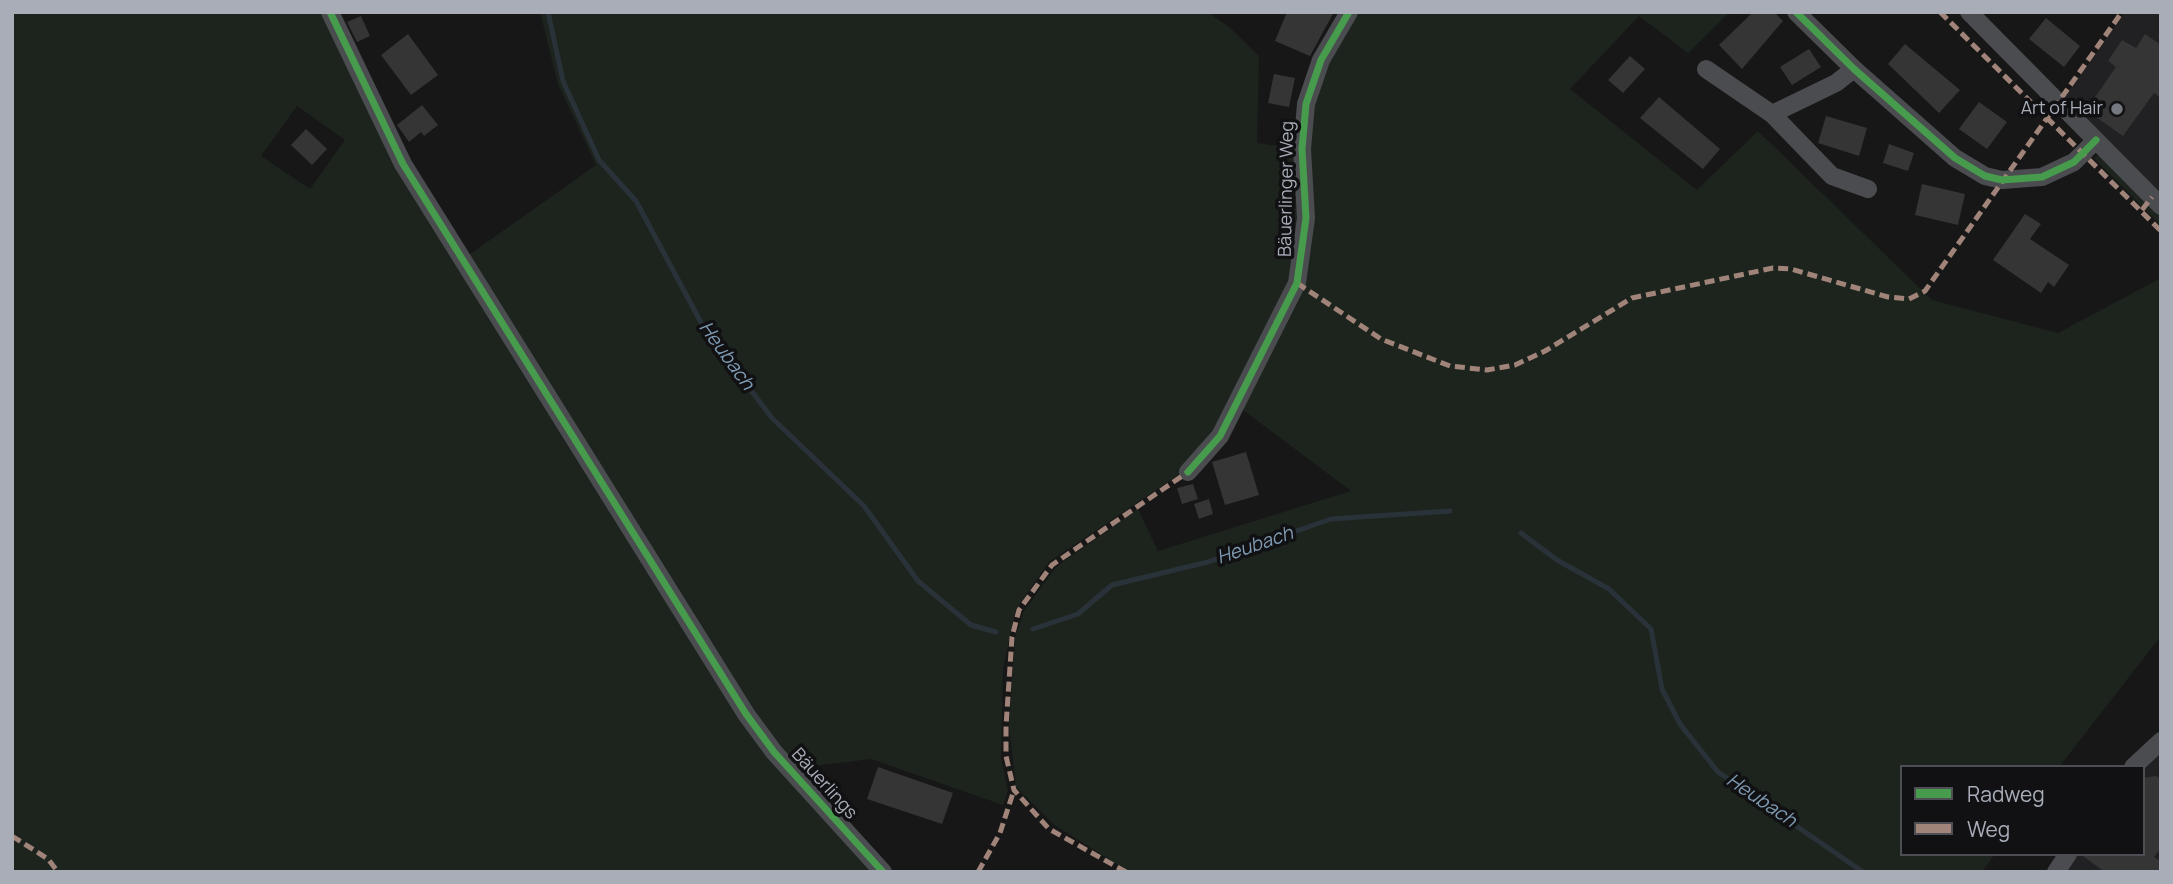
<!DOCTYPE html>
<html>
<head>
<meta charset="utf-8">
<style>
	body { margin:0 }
	#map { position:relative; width:2173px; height:884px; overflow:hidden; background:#171717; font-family:Manrope,sans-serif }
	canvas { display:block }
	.frame { position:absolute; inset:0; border:14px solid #a8adb8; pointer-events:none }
	.legend { position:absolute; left:1900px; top:765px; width:245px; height:91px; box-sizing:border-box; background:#111113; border:2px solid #4d4f55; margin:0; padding:9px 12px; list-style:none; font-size:21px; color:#a8adb8 }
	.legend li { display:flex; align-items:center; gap:14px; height:35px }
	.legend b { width:35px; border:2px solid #4d4f55 }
</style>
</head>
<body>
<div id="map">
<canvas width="2173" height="884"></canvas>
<div class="frame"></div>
<ul class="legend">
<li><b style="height:9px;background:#469c4c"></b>Radweg</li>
<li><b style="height:9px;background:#a18479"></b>Weg</li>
</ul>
</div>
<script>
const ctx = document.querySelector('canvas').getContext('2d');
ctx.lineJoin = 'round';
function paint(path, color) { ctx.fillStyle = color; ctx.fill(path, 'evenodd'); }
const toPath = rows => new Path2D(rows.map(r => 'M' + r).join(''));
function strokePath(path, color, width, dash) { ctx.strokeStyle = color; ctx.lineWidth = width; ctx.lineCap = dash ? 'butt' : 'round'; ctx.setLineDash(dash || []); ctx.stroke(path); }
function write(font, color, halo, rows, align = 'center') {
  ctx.font = font + ' Manrope,sans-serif'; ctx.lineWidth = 7; ctx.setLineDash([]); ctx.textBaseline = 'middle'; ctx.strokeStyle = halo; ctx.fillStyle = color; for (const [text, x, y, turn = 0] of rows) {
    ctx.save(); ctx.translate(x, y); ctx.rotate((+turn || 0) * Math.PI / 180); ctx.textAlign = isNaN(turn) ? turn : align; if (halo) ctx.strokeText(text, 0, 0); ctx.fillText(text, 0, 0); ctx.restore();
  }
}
const built = toPath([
	[2125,12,2161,12,2161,198,2064,98],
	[2161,747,2161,872,2063,872,2075,854,2143,854,2143,767]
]);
const green = toPath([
	[12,12,326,12,370,109,741,718,875,872,12,872],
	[297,106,345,140,310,189,261,156],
	[540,12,1207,12,1228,26,1259,56,1257,143,1298,149,1302,218,1293,280,1217,434,1186,470,1049,562,1016,609,1003,668,1001,758,1008,790,1003,805,871,759,797,768,752,711,466,257,596,165,558,84],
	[1354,12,1730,12,1688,53,1639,16,1570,89,1697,190,1758,131,1932,300,2058,333,2161,278,2161,636,2059,767,1902,767,1902,854,1995,854,1982,872,1129,872,1053,824,1016,787,1009,726,1015,637,1024,611,1056,567,1138,509,1158,551,1351,491,1239,407,1300,291,1306,148,1315,85],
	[2101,153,2161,214,2161,226,2094,158]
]);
const stream = toPath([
	[548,12,563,81,599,160,636,201,705,330,772,418,864,506,918,581,971,625,996,632],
	[1521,533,1557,560,1609,589,1651,629,1662,689,1680,724,1718,772,1863,872],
	[1033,629,1078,614,1112,585,1208,562,1331,519,1450,511]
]);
const building = toPath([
	[1287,12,1334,12,1310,56,1275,41],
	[1753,12,1774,12,1783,21,1742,69,1719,45],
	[361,16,370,36,357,42,347,22],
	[2046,18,2080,46,2064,67,2029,39],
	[408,34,438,75,411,95,381,55],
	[2145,34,2161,45,2161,98,2154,93,2123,136,2096,117,2101,110,2091,103,2116,67,2108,61,2122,40,2136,48],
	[1905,44,1960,90,1939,113,1888,64],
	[1809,49,1821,67,1792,85,1780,67],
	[1630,56,1645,69,1623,93,1608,80],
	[1274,74,1295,78,1289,107,1268,103],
	[1659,97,1720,149,1703,169,1640,118],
	[1979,102,2007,122,1987,149,1959,129],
	[422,105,438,125,424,136,421,132,409,142,397,125],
	[1826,116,1867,128,1859,156,1818,143],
	[306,129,327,149,312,165,291,145],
	[1889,144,1914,153,1908,171,1883,163],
	[1922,184,1965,194,1958,225,1915,215],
	[2025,214,2041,224,2030,239,2069,265,2054,287,2048,282,2041,293,1993,260],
	[1246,452,1259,495,1225,505,1212,462],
	[1193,484,1198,499,1182,504,1177,488],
	[1209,499,1213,514,1199,519,1194,504],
	[878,767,953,793,942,824,867,799],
	[2156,776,2161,779,2161,848,2154,857,2161,862,2161,872,2105,872,2080,854,2143,854,2143,778]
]);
const minor = toPath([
	[330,12,403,164,746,714,774,752,883,872],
	[1796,12,1854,69,1955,158,1985,176,2002,180,2042,177,2074,162,2096,140],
	[1969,12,2161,206],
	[1706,69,1772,114,1836,83,1854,69],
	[1772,114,1832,176,1868,189],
	[1188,472,1220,436,1297,283,1306,218,1302,149,1306,104,1321,60,1349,12],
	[2133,767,2161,741],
	[2056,872,2068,854]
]);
const quiet = toPath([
	[1940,12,2161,231],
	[2142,210,2152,197],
	[1297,283,1381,339,1450,366,1487,370,1515,365,1545,351,1632,298,1773,268,1791,269,1888,297,1909,299,1925,291,2122,12],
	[12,836,48,859,58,872],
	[978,872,1000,833,1014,790],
	[1126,872,1049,829,1014,790,1006,756,1006,726,1012,637,1019,610,1052,565,1188,472]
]);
const cycleway = toPath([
	[330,12,403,164,746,714,774,752,883,872],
	[1796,12,1854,69,1955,158,1985,176,2002,180,2042,177,2074,162,2096,140],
	[1188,472,1220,436,1297,283,1306,218,1302,149,1306,104,1321,60,1349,12]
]);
const markers = [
	[2117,109,7,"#757880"]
];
const poiNames = [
	["Art of Hair",2103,109]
];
const streetNames = [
	["Bäuerlinger Weg",1287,189,-89],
	["Bäuerlings",824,784,48]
];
const waterNames = [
	["Heubach",726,356,54],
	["Heubach",1255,546,-19],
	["Heubach",1761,801,34]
];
paint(built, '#212123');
paint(green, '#1d241e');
strokePath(stream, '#2a3239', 5);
paint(building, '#353536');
strokePath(minor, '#4b4c50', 18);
strokePath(quiet, '#a18479', 5, [10, 5]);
strokePath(cycleway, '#469c4c', 7);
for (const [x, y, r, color] of markers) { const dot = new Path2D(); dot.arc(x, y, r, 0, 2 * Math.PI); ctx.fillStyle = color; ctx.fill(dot); strokePath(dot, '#111113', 2.5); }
write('18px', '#a8adb8', '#111113', poiNames, 'right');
write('18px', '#a8adb8', '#111113', streetNames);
write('italic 19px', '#7f9bb3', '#111113', waterNames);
</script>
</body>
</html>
